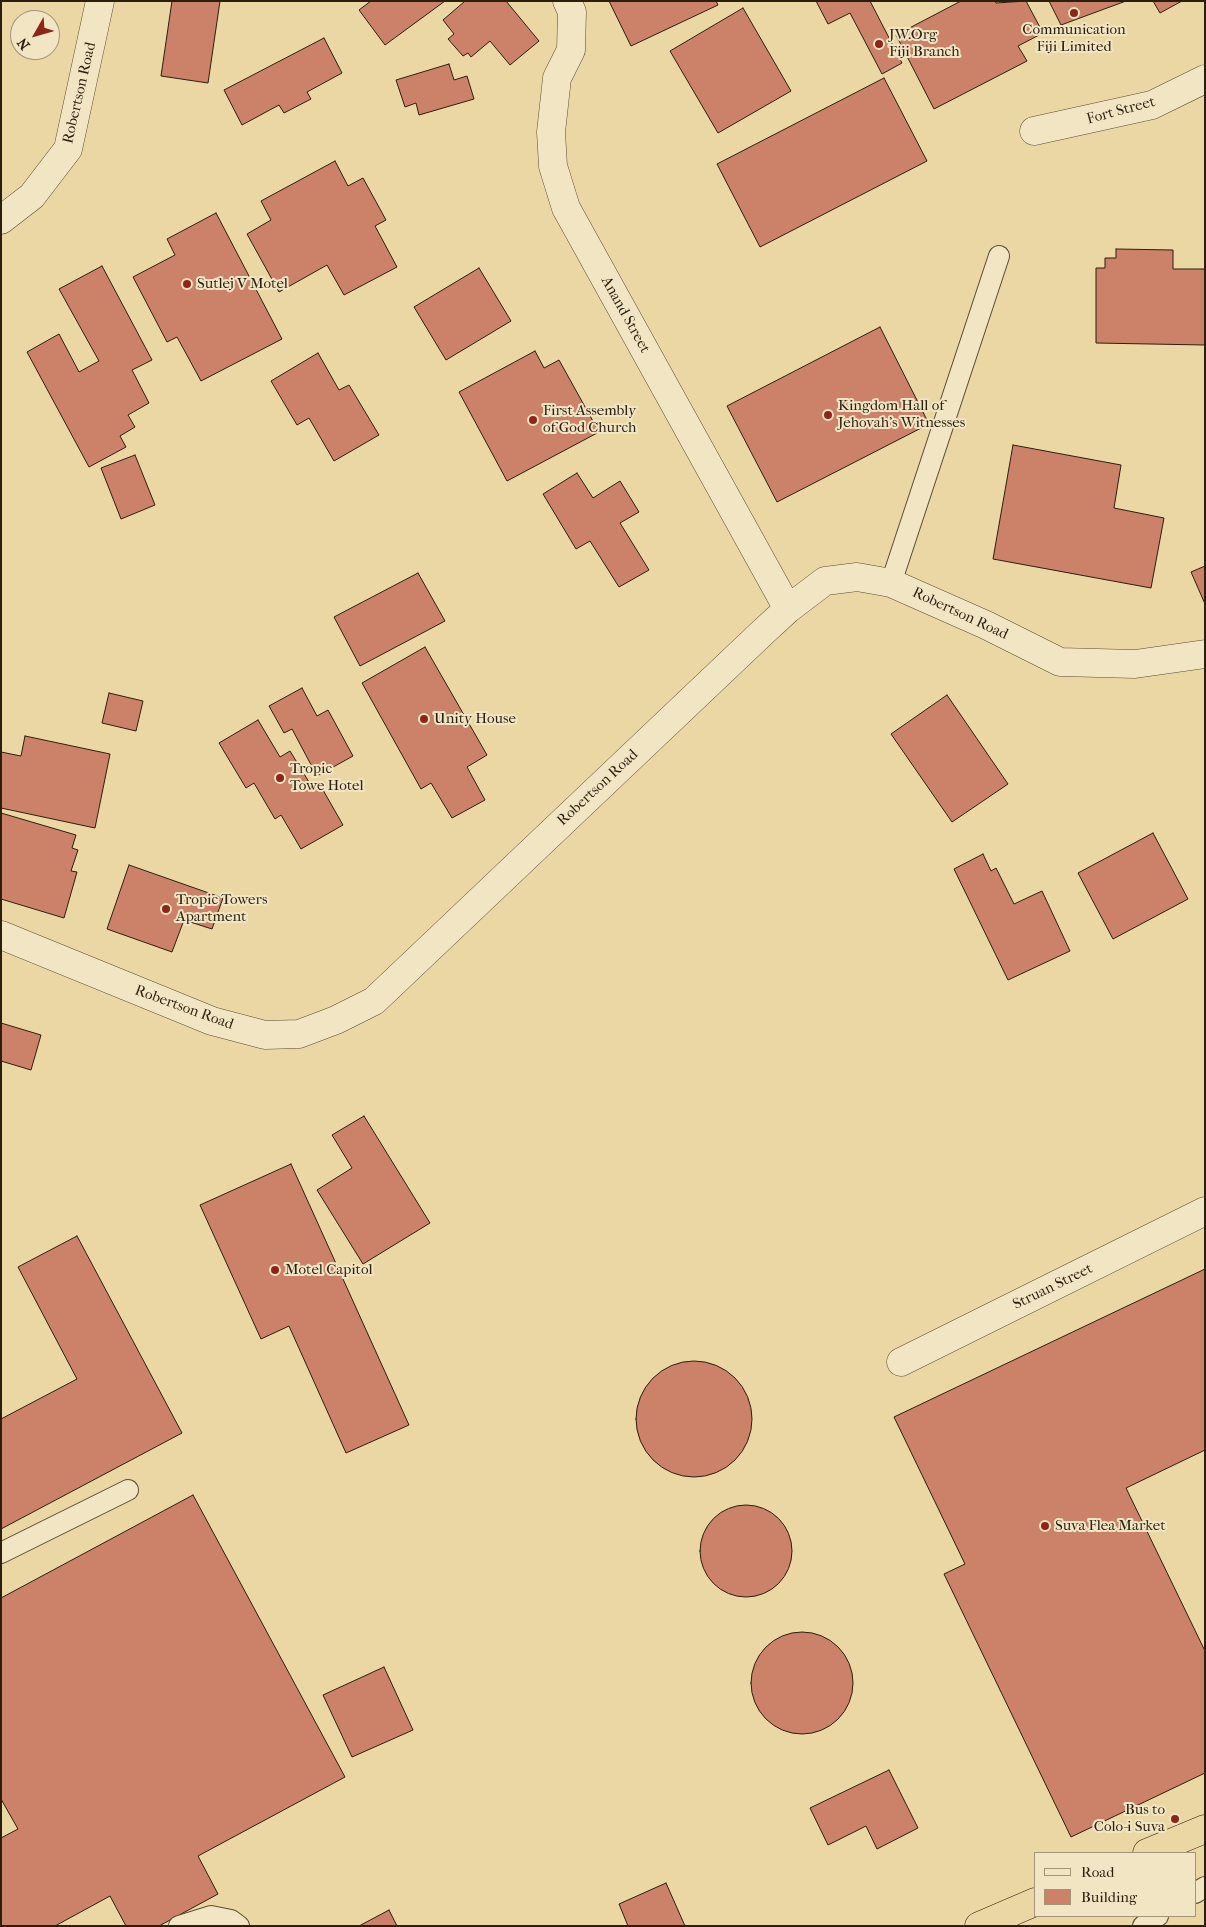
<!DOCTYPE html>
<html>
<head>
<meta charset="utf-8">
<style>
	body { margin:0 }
	#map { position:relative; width:1206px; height:1927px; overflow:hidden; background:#ead7a4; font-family:"IM FELL French Canon",serif }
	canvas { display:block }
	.frame { position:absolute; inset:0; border:2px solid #2b1e0d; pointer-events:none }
	.legend { position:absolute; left:1034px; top:1852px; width:162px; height:65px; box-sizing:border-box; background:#f1e5c4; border:1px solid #a2957b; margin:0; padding:6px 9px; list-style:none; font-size:15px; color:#2b1e0d }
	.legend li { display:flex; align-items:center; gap:10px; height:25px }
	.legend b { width:25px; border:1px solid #a2957b }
	.north { position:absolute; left:10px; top:10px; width:50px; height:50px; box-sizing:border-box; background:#f1e5c4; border:1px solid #a2957b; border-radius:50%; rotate:232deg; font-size:14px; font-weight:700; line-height:20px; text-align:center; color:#2b1e0d }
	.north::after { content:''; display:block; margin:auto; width:18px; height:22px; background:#8f2418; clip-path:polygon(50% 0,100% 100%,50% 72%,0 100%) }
</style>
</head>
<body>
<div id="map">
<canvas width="1206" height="1927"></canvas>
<div class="frame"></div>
<ul class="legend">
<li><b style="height:6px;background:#f1e5c4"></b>Road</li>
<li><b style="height:14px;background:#cc8268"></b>Building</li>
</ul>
<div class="north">N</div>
</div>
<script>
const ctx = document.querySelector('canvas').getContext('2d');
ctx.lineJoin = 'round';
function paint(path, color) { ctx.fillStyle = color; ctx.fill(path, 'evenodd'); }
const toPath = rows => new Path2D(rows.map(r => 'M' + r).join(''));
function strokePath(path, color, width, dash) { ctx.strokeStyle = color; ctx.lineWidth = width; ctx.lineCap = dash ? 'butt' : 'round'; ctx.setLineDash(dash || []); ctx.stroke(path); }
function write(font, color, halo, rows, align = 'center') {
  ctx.font = font + ' "IM FELL French Canon",serif'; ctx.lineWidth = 4; ctx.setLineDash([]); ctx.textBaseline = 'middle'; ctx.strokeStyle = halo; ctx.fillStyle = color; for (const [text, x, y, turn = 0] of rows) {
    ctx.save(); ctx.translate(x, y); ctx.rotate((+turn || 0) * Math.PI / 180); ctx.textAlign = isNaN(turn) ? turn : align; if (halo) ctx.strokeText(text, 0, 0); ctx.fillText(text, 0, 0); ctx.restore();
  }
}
const building = toPath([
	[172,1,220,1,208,83,161,76,172,1],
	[371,1,445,1,385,45,359,10,371,1],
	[465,1,506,1,539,41,510,65,490,41,471,57,468,53,463,56,448,39,454,34,443,20,465,1],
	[609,1,716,1,718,5,631,46,609,1],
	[816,1,870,1,902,63,882,74,850,13,828,24,816,1],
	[961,1,995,1,996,3,1026,1,1043,33,1018,46,1027,61,934,109,896,35,961,1],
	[1049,1,1126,1,1061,25,1049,1],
	[1153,1,1182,1,1160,13,1153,1],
	[743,8,791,91,718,133,670,51,743,8],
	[324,38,342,73,307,92,311,99,284,113,279,105,242,125,224,90,324,38],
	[449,64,454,80,467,76,474,99,419,115,416,103,405,107,396,80,449,64],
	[884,78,927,161,760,247,717,164,884,78],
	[335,161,348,186,363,178,386,220,375,226,397,267,344,295,327,265,279,292,247,234,271,220,261,201,335,161],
	[216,213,282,339,201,381,177,337,167,342,133,277,175,255,167,239,216,213],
	[1116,249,1173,250,1173,269,1205,269,1205,345,1096,343,1096,268,1105,268,1105,258,1116,258,1116,249],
	[102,266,152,360,132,370,149,403,128,415,135,427,120,436,126,447,89,467,27,352,59,334,79,372,99,361,59,289,102,266],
	[479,268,511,321,446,360,414,307,479,268],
	[880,327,929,424,777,502,727,406,880,327],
	[535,351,544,368,559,360,599,432,507,481,459,392,535,351],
	[318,353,339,390,349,385,379,435,334,461,309,418,297,425,271,381,318,353],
	[1013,445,1121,465,1114,508,1164,518,1151,588,993,559,1013,445],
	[135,455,155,505,121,519,101,468,135,455],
	[577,473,593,498,620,481,639,512,620,523,649,570,619,587,590,541,576,549,543,494,577,473],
	[1205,566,1205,604,1191,572,1205,566],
	[418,573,445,621,360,666,334,617,418,573],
	[425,647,487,755,467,767,485,800,452,818,431,783,421,789,362,683,425,647],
	[302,688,317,716,328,710,353,756,317,776,292,729,284,733,269,706,302,688],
	[109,693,143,701,136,731,102,723,109,693],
	[947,695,1008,784,952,822,891,734,947,695],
	[258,720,280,757,290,751,312,787,319,783,343,825,301,849,281,815,275,819,254,783,246,788,219,743,258,720],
	[25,736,110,754,95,828,1,808,1,752,21,756,25,736],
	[1,813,76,835,72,848,78,850,71,871,77,872,64,918,1,899,1,813],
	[1153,833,1188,899,1113,939,1078,873,1153,833],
	[983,854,991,871,996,868,1014,904,1042,891,1070,951,1008,980,954,869,983,854],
	[129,865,223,898,212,929,184,920,172,952,107,929,129,865],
	[1,1023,41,1035,31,1070,1,1061,1,1023],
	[364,1116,430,1223,363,1264,317,1190,352,1168,332,1135,364,1116],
	[291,1164,409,1425,346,1453,289,1326,261,1339,200,1205,291,1164],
	[77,1236,182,1433,1,1529,1,1419,77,1379,18,1267,77,1236],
	[1205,1269,1205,1450,1126,1488,1205,1651,1205,1773,1071,1837,944,1574,965,1564,894,1417,1205,1269],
	'636 1419a58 58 0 1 1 116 0a58 58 0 1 1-116 0Z',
	[193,1495,345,1777,198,1856,218,1894,159,1926,126,1926,110,1896,55,1926,1,1926,1,1838,18,1829,1,1799,1,1598,193,1495],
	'700 1551a46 46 0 1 1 92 0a46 46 0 1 1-92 0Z',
	'751 1683a51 51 0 1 1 102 0a51 51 0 1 1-102 0Z',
	[384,1667,413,1730,352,1757,323,1695,384,1667],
	[889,1770,918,1828,877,1849,866,1826,828,1845,810,1808,889,1770],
	[666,1883,685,1926,628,1926,619,1904,666,1883],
	[389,1910,397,1926,359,1926,389,1910]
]);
const lane = toPath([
	[891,583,999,256],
	[1,1553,128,1490],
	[1195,1893,1205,1887],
	[179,1926,211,1916,231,1920,239,1926],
	[1143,1926,1158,1916]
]);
const street = toPath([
	[567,1,572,12,571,50,557,78,551,132,553,166,566,208,788,609],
	[1034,131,1152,105,1205,79],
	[1,220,32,196,68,149,100,1],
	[1,935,212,1021,265,1035,299,1034,336,1020,374,1001,763,632,788,609,825,581,857,577,891,583,986,625,1060,662,1135,664,1205,654],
	[901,1362,1205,1211]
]);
const highway = toPath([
	[1147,1853,1205,1829],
	[979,1926,1035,1902]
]);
const markers = [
	[1074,13,5,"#8f2418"],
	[879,44,5,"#8f2418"],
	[187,284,5,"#8f2418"],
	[828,415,5,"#8f2418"],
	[533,420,5,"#8f2418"],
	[424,719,5,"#8f2418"],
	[280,778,5,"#8f2418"],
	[166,909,5,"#8f2418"],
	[275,1270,5,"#8f2418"],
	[1045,1526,5,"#8f2418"],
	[1175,1819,5,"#8f2418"]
];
const poiNames = [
	["Communication",1074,30,"center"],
	["Fiji Limited",1074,47,"center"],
	["JW.Org",889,35],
	["Fiji Branch",889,52],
	["Sutlej V Motel",197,284],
	["Kingdom Hall of",838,406],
	["Jehovah's Witnesses",838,423],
	["First Assembly",543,411],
	["of God Church",543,428],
	["Unity House",434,719],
	["Tropic",290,769],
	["Towe Hotel",290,786],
	["Tropic Towers",176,900],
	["Apartment",176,917],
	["Motel Capitol",285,1270],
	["Suva Flea Market",1055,1526],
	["Bus to",1165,1810,"right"],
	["Colo-i Suva",1165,1827,"right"]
];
const streetNames = [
	["Robertson Road",80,93,-77],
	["Fort Street",1121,111,-15],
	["Anand Street",625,315,61],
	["Robertson Road",960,614,25],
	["Robertson Road",598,788,-43],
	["Robertson Road",184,1008,20],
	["Struan Street",1053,1287,-26]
];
paint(building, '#cc8268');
strokePath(building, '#2b1e0d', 1);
strokePath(lane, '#5b4c33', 22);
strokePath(street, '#5b4c33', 29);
strokePath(highway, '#2b1e0d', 29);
strokePath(lane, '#f1e5c4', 20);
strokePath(street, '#f1e5c4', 28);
strokePath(highway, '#ead7a4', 28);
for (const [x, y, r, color] of markers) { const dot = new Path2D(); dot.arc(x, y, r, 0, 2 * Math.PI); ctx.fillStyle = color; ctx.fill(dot); strokePath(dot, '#f1e5c4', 2); }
write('15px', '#2b1e0d', '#f1e5c4', poiNames, 'left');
write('15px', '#2b1e0d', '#f1e5c4', streetNames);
</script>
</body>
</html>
